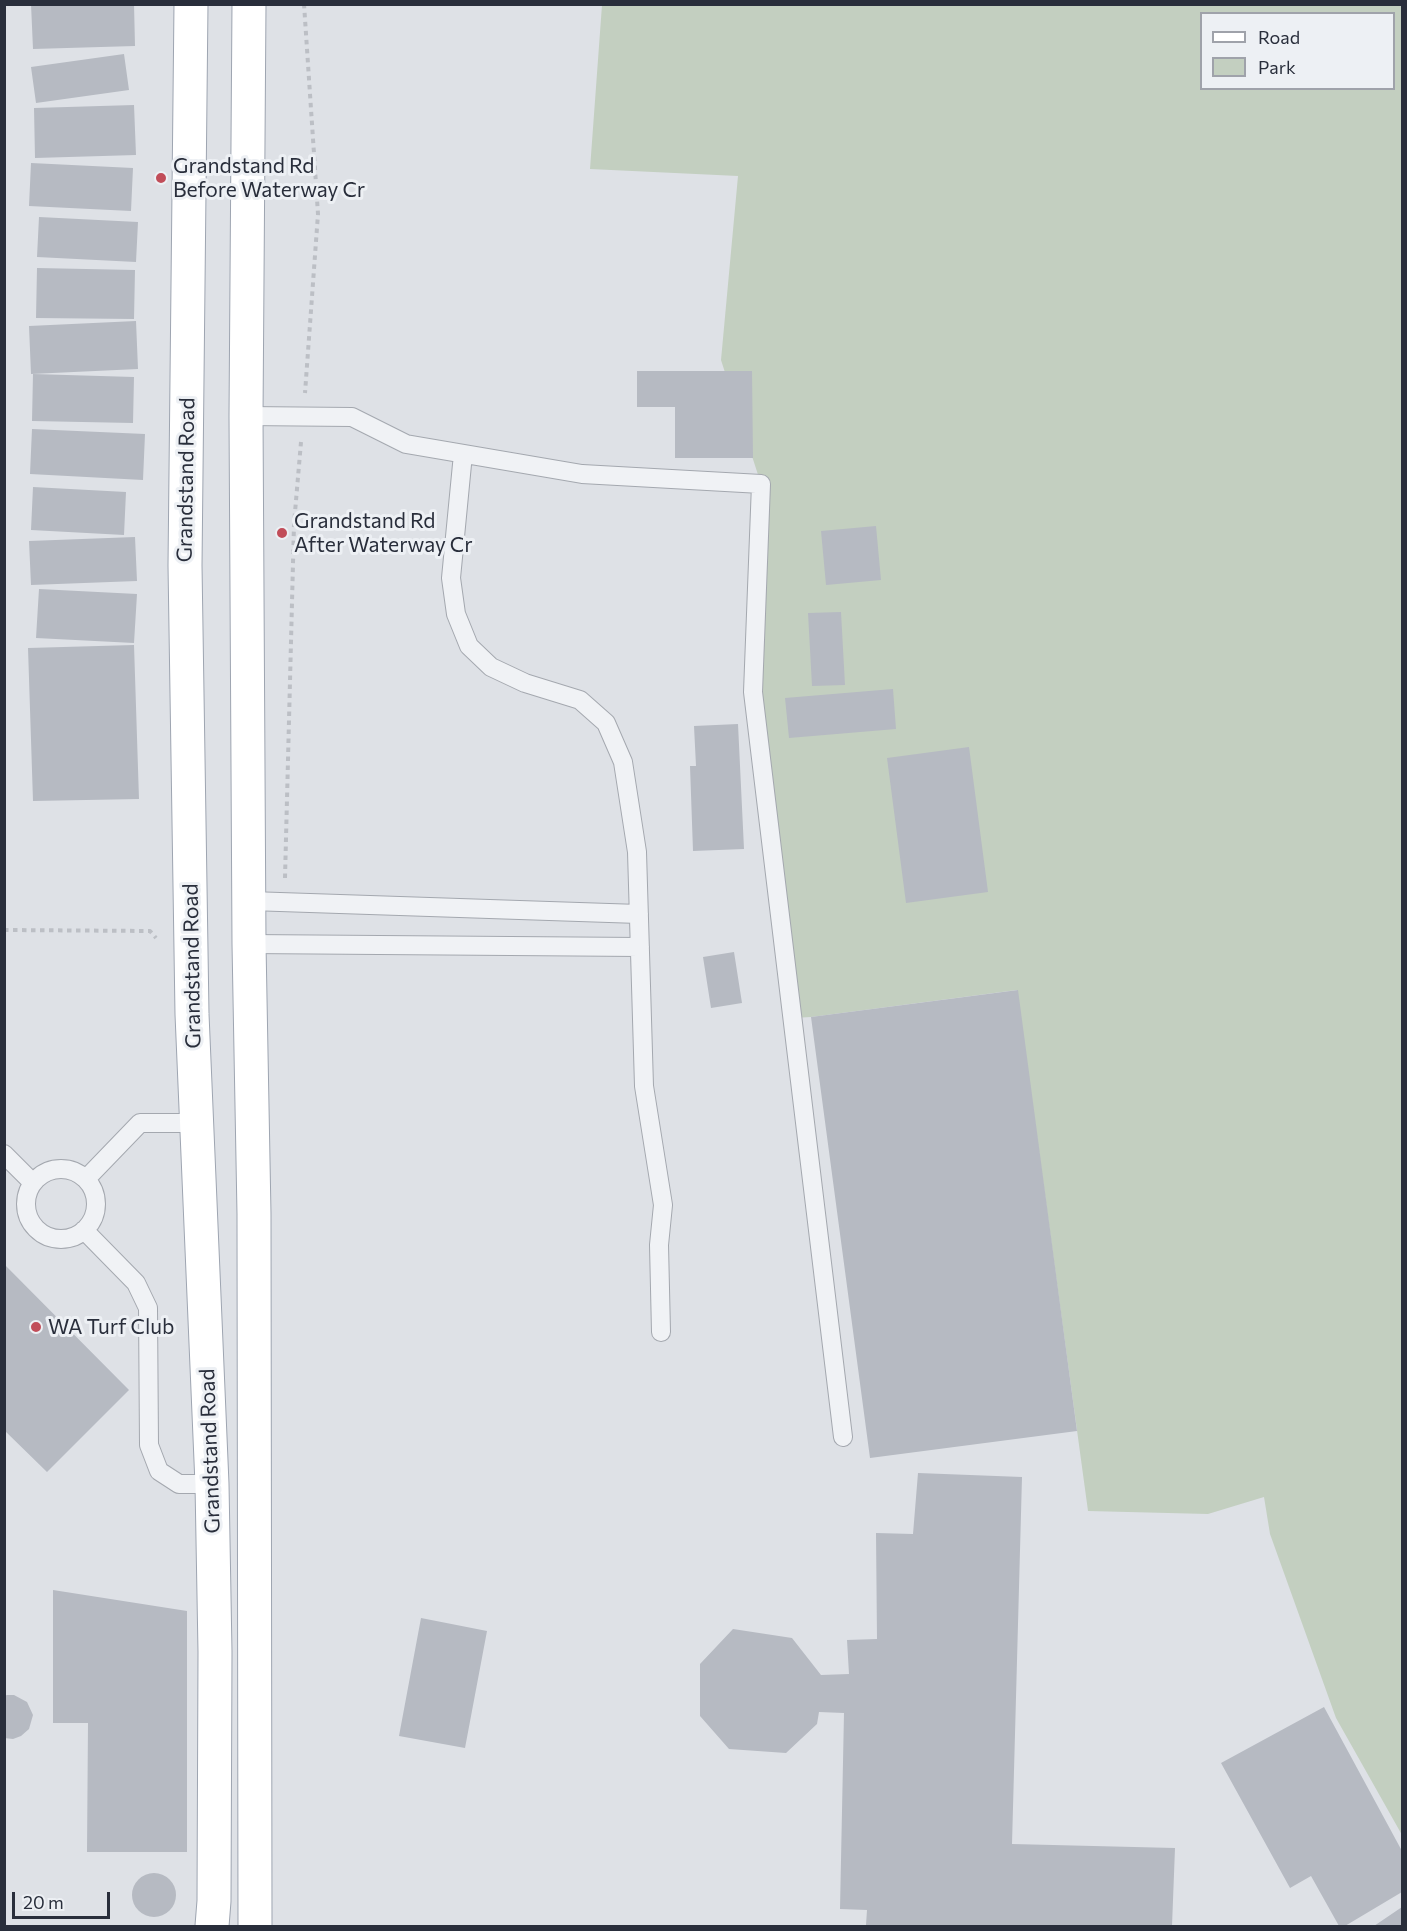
<!DOCTYPE html>
<html>
<head>
<meta charset="utf-8">
<style>
	body { margin:0 }
	#map { position:relative; width:1407px; height:1931px; overflow:hidden; background:#dee1e6; font-family:Commissioner,sans-serif }
	canvas { display:block }
	.frame { position:absolute; inset:0; border:6px solid #292e3b; pointer-events:none }
	.legend { position:absolute; left:1200px; top:12px; width:195px; height:78px; box-sizing:border-box; background:#edf0f4; border:2px solid #9fa2aa; margin:0; padding:8px 10px; list-style:none; font-size:18px; color:#292e3b }
	.legend li { display:flex; align-items:center; gap:12px; height:30px }
	.legend b { width:30px; border:2px solid #9fa2aa }
	.scale { position:absolute; left:12px; top:1892px; width:98px; height:27px; box-sizing:border-box; border:3px solid #292e3b; border-top:0; padding-left:8px; font-size:18px; line-height:21px; white-space:nowrap; color:#292e3b; -webkit-text-stroke:4px #edf0f4; paint-order:stroke }
</style>
</head>
<body>
<div id="map">
<canvas width="1407" height="1931"></canvas>
<div class="frame"></div>
<ul class="legend">
<li><b style="height:8px;background:#fff"></b>Road</li>
<li><b style="height:16px;background:#c3cfc0"></b>Park</li>
</ul>
<div class="scale">20 m</div>
</div>
<script>
const ctx = document.querySelector('canvas').getContext('2d');
ctx.lineJoin = 'round';
function paint(path, color) { ctx.fillStyle = color; ctx.fill(path, 'evenodd'); }
const toPath = rows => new Path2D(rows.map(r => 'M' + r).join(''));
function strokePath(path, color, width, dash) { ctx.strokeStyle = color; ctx.lineWidth = width; ctx.lineCap = dash ? 'butt' : 'round'; ctx.setLineDash(dash || []); ctx.stroke(path); }
function write(font, color, halo, rows, align = 'center') {
  ctx.font = font + ' Commissioner,sans-serif'; ctx.lineWidth = 6; ctx.setLineDash([]); ctx.textBaseline = 'middle'; ctx.strokeStyle = halo; ctx.fillStyle = color; for (const [text, x, y, turn = 0] of rows) {
    ctx.save(); ctx.translate(x, y); ctx.rotate((+turn || 0) * Math.PI / 180); ctx.textAlign = isNaN(turn) ? turn : align; if (halo) ctx.strokeText(text, 0, 0); ctx.fillText(text, 0, 0); ctx.restore();
  }
}
const green = toPath([
	[602,5,1402,5,1402,1835,1336,1718,1270,1534,1264,1497,1208,1514,1088,1511,1017,990,811,1017,793,1018,753,692,761,484,721,360,738,176,590,169],
	[1202,14,1394,14,1394,88,1202,88]
]);
const building = toPath([
	[31,4,134,4,135,46,33,49],
	[124,54,129,90,36,103,31,67],
	[134,105,136,155,35,158,34,108],
	[31,163,133,168,131,211,29,206],
	[39,217,138,222,136,262,37,257],
	[37,268,135,270,134,319,36,318],
	[136,321,138,369,31,374,29,326],
	[637,371,752,371,753,458,675,458,675,407,637,407],
	[33,374,134,377,133,423,32,421],
	[32,429,145,434,143,480,30,474],
	[33,487,126,492,124,535,31,530],
	[876,526,881,580,826,585,821,531],
	[135,537,137,581,31,585,29,541],
	[39,589,137,594,134,643,36,638],
	[841,612,845,685,812,686,808,613],
	[134,645,139,799,33,801,28,648],
	[893,689,896,729,789,738,785,698],
	[738,724,744,849,693,851,690,766,696,766,694,726],
	[969,747,988,892,906,903,887,758],
	[734,952,742,1003,711,1008,703,957],
	[1018,990,1077,1431,870,1458,811,1017],
	[4,1264,129,1390,47,1472,4,1430],
	[918,1473,1022,1477,1012,1844,1175,1848,1172,1926,866,1925,867,1910,840,1909,844,1713,819,1712,817,1724,786,1753,729,1749,700,1716,700,1664,733,1629,792,1638,821,1675,849,1674,847,1640,877,1639,876,1533,913,1534],
	[53,1590,187,1611,187,1852,87,1852,88,1723,53,1723],
	[421,1618,487,1631,465,1748,399,1736],
	[7,1695,14,1695,27,1702,33,1715,29,1729,21,1736,13,1739,4,1738,4,1696],
	[1324,1707,1402,1851,1402,1892,1345,1926,1339,1926,1311,1876,1290,1888,1221,1763],
	'132 1895a22 22 0 1 1 44 0a22 22 0 1 1-44 0Z',
	[1402,1907,1402,1926,1374,1926]
]);
const path = toPath([
	[304,4,318,214,305,393],
	[285,878,294,524,301,442],
	[4,930,150,931,156,938]
]);
const service = toPath([
	[246,416,352,417,406,444,582,474,761,484,753,692,843,1437],
	[463,454,451,578,456,614,469,646,491,667,525,683,580,700,606,723,623,762,637,852,644,1086,663,1205,659,1245,661,1332],
	[250,901,639,914],
	[249,944,640,947],
	[4,1154,32,1182],
	'26 1204a35 35 0 1 1 70 0a35 35 0 1 1-70 0Z',
	[86,1179,140,1123,196,1123],
	[84,1230,136,1283,148,1308,149,1445,159,1471,179,1484,212,1484]
]);
const primary = toPath([
	[191,4,185,565,192,1014,212,1484,215,1652,214,1901,212,1926],
	[249,4,246,416,249,944,254,1214,255,1926]
]);
const markers = [
	[161,178,6,"#c14d59"],
	[282,533,6,"#c14d59"],
	[36,1327,6,"#c14d59"]
];
const poiNames = [
	["Grandstand Rd",173,166],
	["Before Waterway Cr",173,190],
	["Grandstand Rd",294,521],
	["After Waterway Cr",294,545],
	["WA Turf Club",48,1327]
];
const streetNames = [
	["Grandstand Road",186,480,-89],
	["Grandstand Road",192,966,-91],
	["Grandstand Road",210,1451,-92]
];
paint(green, '#c3cfc0');
paint(building, '#b6bac2');
strokePath(service, '#a4a8af', 20);
strokePath(primary, '#9ea5b1', 35);
strokePath(path, '#bcbfc5', 4, [4.5, 4.5]);
strokePath(service, '#f0f2f5', 18);
strokePath(primary, '#fff', 33);
for (const [x, y, r, color] of markers) { const dot = new Path2D(); dot.arc(x, y, r, 0, 2 * Math.PI); ctx.fillStyle = color; ctx.fill(dot); strokePath(dot, '#edf0f4', 2); }
write('21px', '#292e3b', '#edf0f4', poiNames, 'left');
write('21px', '#292e3b', '#edf0f4', streetNames);
</script>
</body>
</html>
